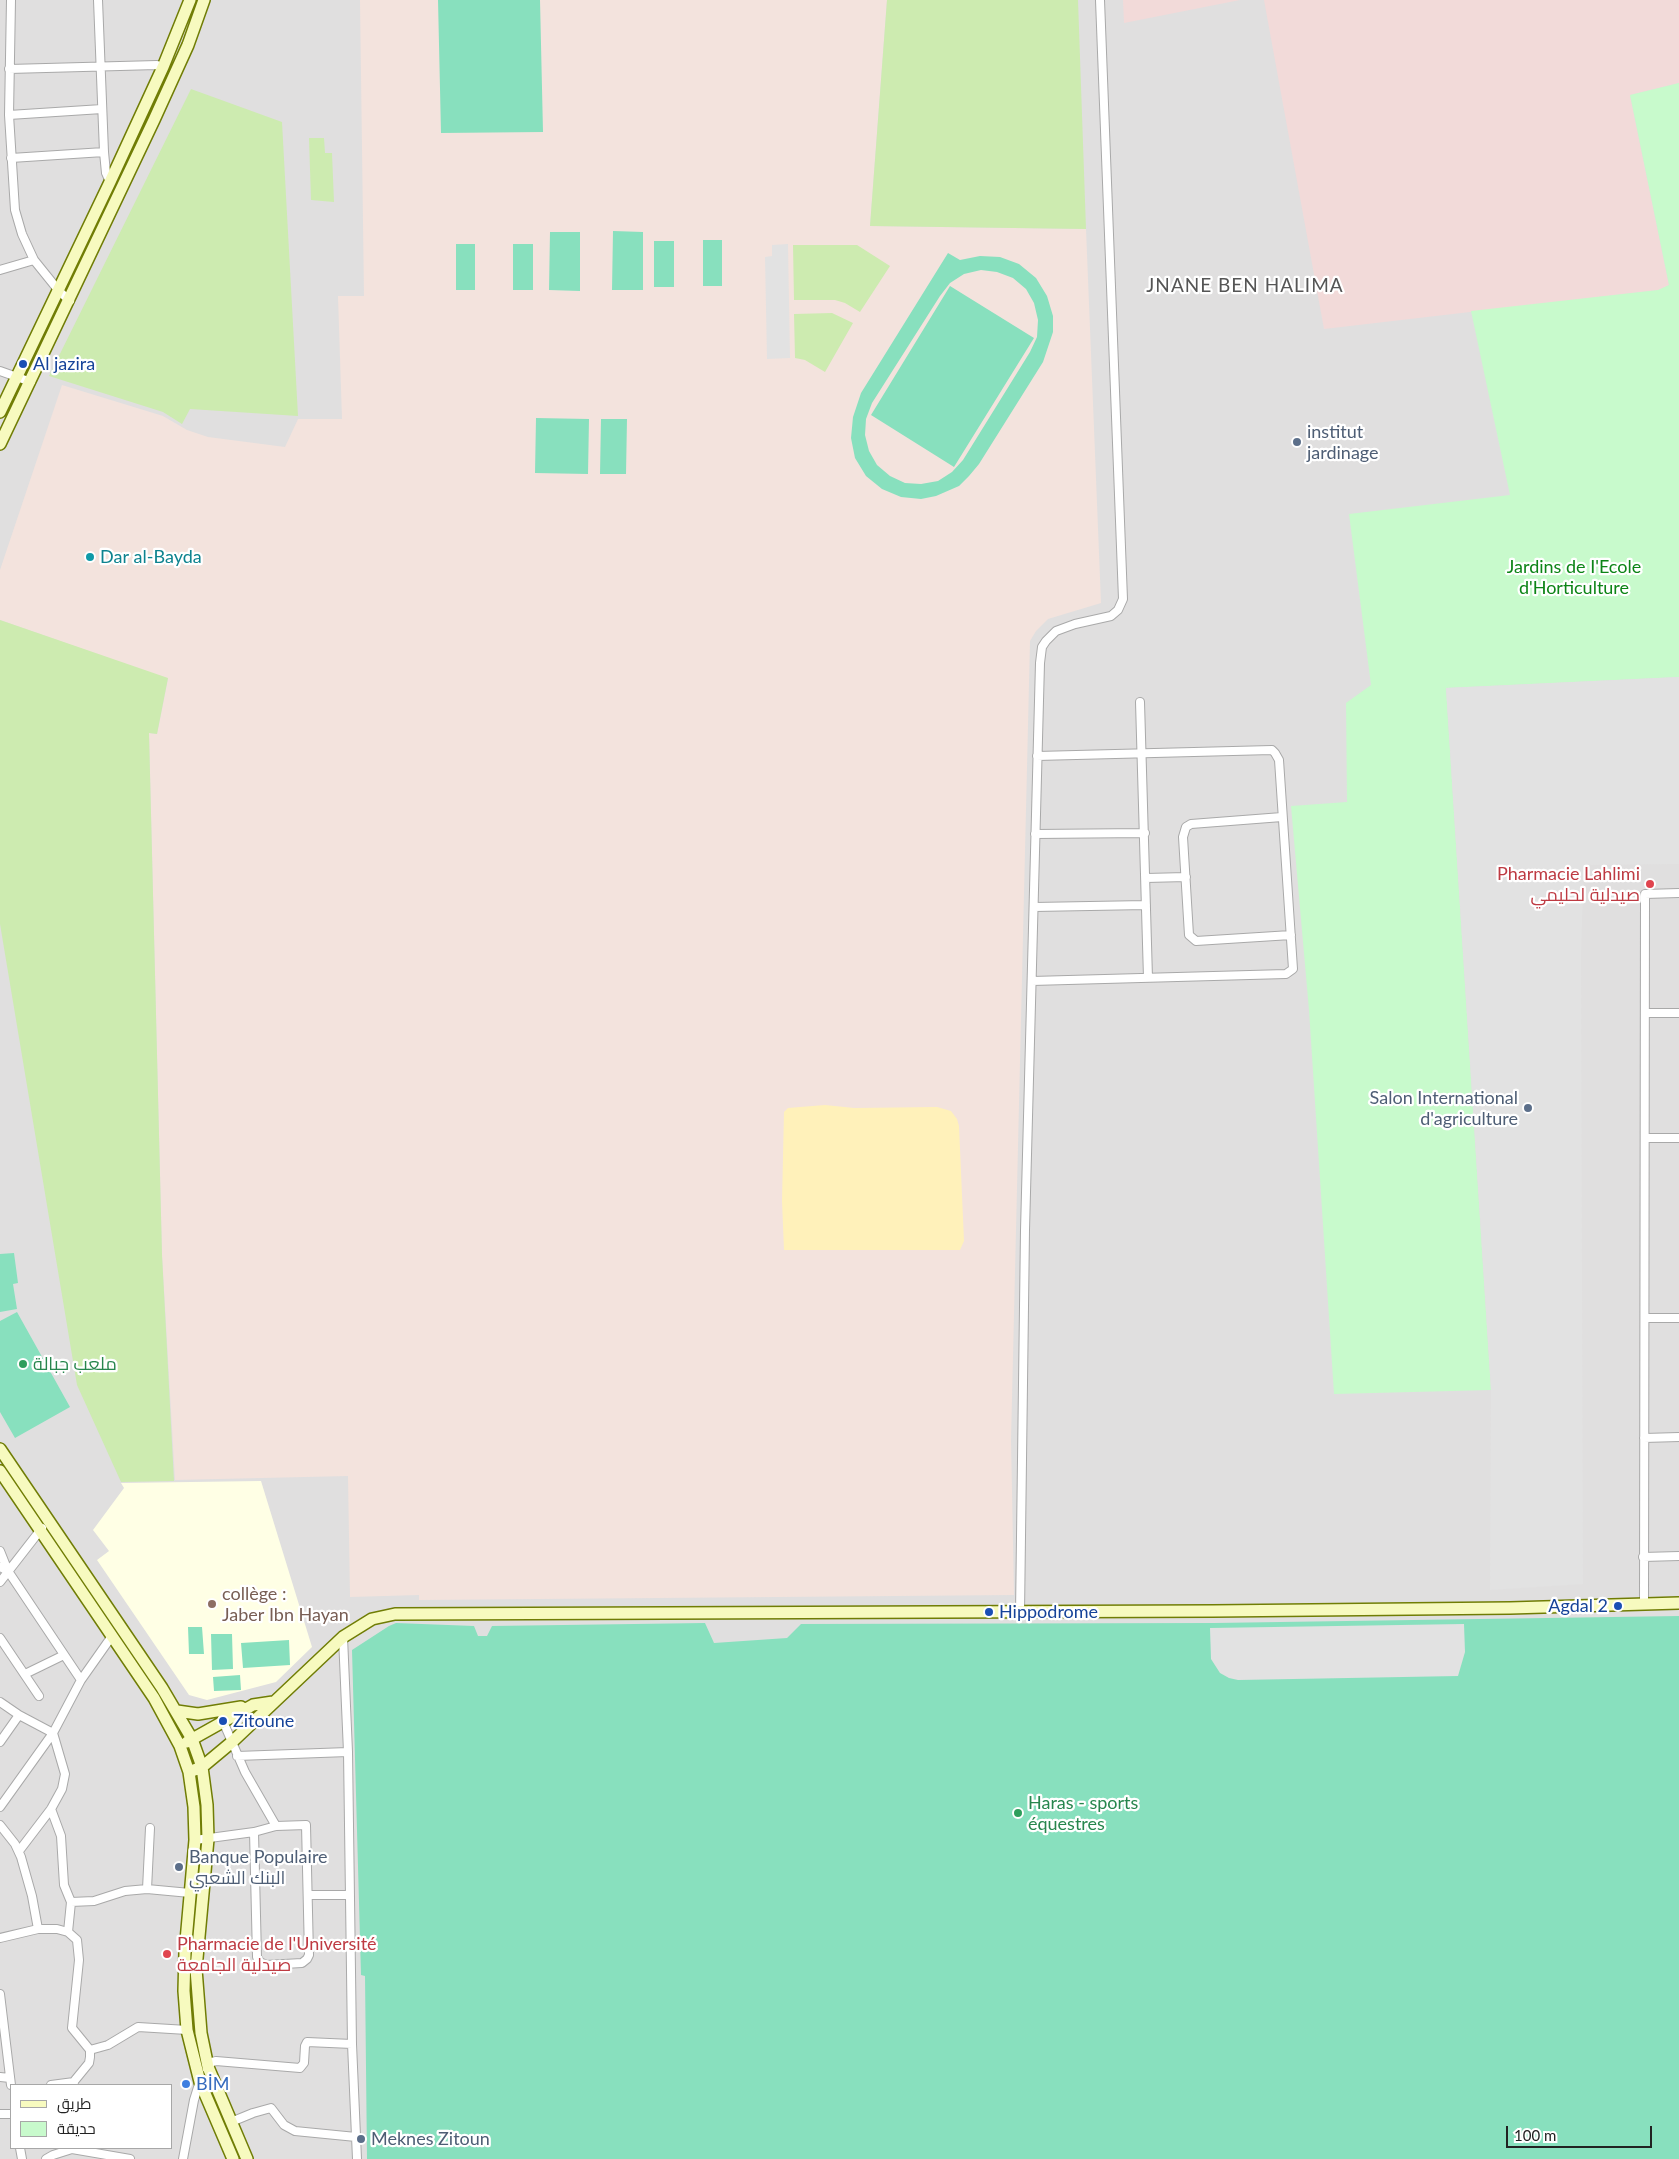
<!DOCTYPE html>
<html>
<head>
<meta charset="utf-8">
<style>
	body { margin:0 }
	#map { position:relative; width:1679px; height:2159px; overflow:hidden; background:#f2efe9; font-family:Lato,Cairo,sans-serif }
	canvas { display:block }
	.legend { position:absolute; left:10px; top:2084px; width:162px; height:65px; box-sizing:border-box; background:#fff; border:1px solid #a7a7a7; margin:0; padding:6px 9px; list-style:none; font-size:15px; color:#222 }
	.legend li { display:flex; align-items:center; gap:10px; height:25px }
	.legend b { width:25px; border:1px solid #a7a7a7 }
	.scale { position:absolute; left:1506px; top:2126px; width:146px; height:22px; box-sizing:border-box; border:2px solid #222; border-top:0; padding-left:6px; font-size:15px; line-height:18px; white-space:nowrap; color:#222; -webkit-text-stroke:4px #fff; paint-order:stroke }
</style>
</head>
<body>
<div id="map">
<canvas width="1679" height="2159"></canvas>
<ul class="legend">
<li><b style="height:6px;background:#f7fabf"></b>طريق</li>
<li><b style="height:14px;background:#c8facc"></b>حديقة</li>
</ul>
<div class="scale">100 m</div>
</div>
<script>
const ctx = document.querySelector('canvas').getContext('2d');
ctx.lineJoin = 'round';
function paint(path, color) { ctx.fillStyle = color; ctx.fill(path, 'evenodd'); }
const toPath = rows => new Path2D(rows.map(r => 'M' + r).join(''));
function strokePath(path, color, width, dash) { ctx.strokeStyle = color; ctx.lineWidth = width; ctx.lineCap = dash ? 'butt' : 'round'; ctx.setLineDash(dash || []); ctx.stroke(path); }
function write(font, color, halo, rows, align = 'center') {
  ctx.font = font + ' Lato,Cairo,sans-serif'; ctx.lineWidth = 4.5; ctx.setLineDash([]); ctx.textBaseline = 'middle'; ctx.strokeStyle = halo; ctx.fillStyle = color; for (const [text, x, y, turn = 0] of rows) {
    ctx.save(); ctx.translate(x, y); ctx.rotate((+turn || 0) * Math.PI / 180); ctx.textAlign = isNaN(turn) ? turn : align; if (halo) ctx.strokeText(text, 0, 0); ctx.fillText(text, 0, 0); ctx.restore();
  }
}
const residential = toPath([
	[0,0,1679,0,1679,2159,0,2159],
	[11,2085,171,2085,171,2148,11,2148]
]);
const commercial = toPath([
	[1123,0,1240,0,1124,23],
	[1264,0,1679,0,1679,83,1630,95,1669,285,1659,290,1324,329]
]);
const education = toPath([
	[261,1481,312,1647,276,1682,207,1700,189,1695,97,1560,109,1551,93,1530,124,1488,121,1483]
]);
const military = toPath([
	[360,0,887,0,870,226,1086,229,1101,603,1048,619,1036,631,1030,641,1011,1440,1014,1595,419,1600,419,1595,350,1597,348,1476,175,1480,162,1255,149,733,157,734,168,679,0,620,0,570,62,385,163,416,187,430,208,437,285,447,298,419,342,419,338,296,364,296]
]);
const grass = toPath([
	[887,0,1078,0,1086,229,870,226],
	[191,89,282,122,298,416,190,409,182,424,163,412,49,376],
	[309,138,324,138,325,153,332,153,334,202,311,200],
	[793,245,857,245,890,266,860,312,845,303,835,300,794,300],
	[832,313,853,323,825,372,805,360,795,358,794,314],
	[0,620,168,678,157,734,149,733,162,1255,174,1481,121,1482,77,1385,0,924]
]);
const sand = toPath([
	[825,1105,854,1108,937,1107,951,1111,957,1119,959,1126,964,1241,960,1250,784,1250,782,1201,784,1112,788,1108]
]);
const park = toPath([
	[1679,83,1679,677,1446,688,1491,1390,1334,1394,1309,1010,1291,806,1347,802,1346,703,1371,685,1349,514,1510,495,1471,311,1658,290,1669,285,1630,95]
]);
const pitch = toPath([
	[438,0,540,0,543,132,441,133],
	[613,231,643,232,643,290,612,290],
	[550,232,580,232,580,291,549,290],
	[703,240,722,240,722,286,703,286],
	[654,241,674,241,674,287,654,287],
	[456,244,475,244,475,290,456,290],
	[513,244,533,244,533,290,513,290],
	[948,253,960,260,980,256,1000,257,1019,264,1036,278,1047,296,1053,316,1053,332,1043,362,979,464,969,476,959,486,936,496,921,499,901,497,882,489,866,476,855,458,851,438,853,417,861,393],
	[981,270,997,272,1013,278,1026,289,1034,303,1038,320,1037,337,1030,352,963,460,952,472,938,481,921,484,905,483,890,476,877,465,869,451,865,435,866,419,872,403,940,296,950,283,964,274],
	[950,286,1034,338,954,467,871,415],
	[536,418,589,419,588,474,535,473],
	[601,419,627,419,626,474,600,474],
	[14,1253,18,1283,13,1284,17,1309,0,1312,0,1254],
	[17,1312,70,1407,15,1438,0,1412,0,1321],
	[1679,1616,1679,2159,367,2159,365,1976,361,1975,352,1650,389,1626,396,1623,474,1626,478,1636,487,1636,492,1626,705,1623,714,1643,787,1638,801,1624,1214,1623],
	[188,1627,202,1627,204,1654,189,1654],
	[211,1634,232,1634,233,1669,212,1670],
	[289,1640,290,1665,243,1668,241,1643],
	[240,1675,241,1690,214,1691,213,1677]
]);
const parking = toPath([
	[788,244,790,358,767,359,765,257,772,256,772,245],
	[1679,677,1679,864,1584,865,1581,956,1583,1584,1490,1590,1491,1390,1446,688],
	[1464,1624,1465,1652,1458,1676,1238,1680,1229,1678,1220,1673,1211,1659,1210,1628]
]);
const street = toPath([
	[11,0,9,115,15,210,22,234,34,260],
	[98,0,104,152,106,173,110,182],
	[9,69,157,65,163,67],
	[9,115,102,109],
	[11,158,104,152],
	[0,270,34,260,59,291,70,301],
	[0,371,31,382],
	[1140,702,1148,978],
	[1282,817,1191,824,1186,827,1183,837,1189,935,1196,941,1291,935],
	[1035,834,1145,833],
	[1146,878,1186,877],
	[1034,907,1146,905],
	[1032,981,1286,974,1293,969,1279,760,1275,753,1272,750,1037,756],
	[1646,1013,1679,1013],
	[1645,1138,1679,1138],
	[1645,1318,1679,1318],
	[1644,1438,1679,1437],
	[0,1551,8,1571],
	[1643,1557,1679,1556],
	[0,1567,8,1571,81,1680,53,1733,0,1807],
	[0,1582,42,1528],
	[1644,1604,1645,894,1679,893],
	[1020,1613,1025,1230,1040,663,1042,647,1046,641,1056,631,1075,624,1111,616,1118,610,1123,599,1100,0],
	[343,1637,348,1752,352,2044,357,2159],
	[0,1638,39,1696],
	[25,1674,64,1655],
	[81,1680,112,1636],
	[0,1702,19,1715,53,1733,65,1774,62,1789,51,1809,19,1851],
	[222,1719,245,1772,276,1826],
	[0,1742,19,1715],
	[237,1756,348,1752],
	[51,1809,61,1836,64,1885,71,1902,94,1901,125,1891,147,1889,190,1893],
	[0,1825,15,1844,21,1857,32,1896,38,1929],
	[195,1840,254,1832,276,1826,306,1825,309,1955,307,1959,302,1963,266,1965,260,1962,257,1957,254,1832],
	[147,1889,150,1828],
	[308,1895,350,1895],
	[68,1932,71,1902],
	[0,1938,38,1929,57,1929,68,1932,77,1940,79,1960,72,2028,90,2050,90,2057,89,2063,71,2085],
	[0,1994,11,2085],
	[90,2050,108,2045,138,2027,187,2030],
	[207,2069,212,2062,216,2061,300,2068,304,2063,305,2046,307,2042,352,2044],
	[0,2077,10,2078],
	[51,2085,74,2082],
	[0,2114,11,2114],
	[231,2122,253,2113,271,2108,284,2125,295,2131,356,2137],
	[20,2148,22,2159],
	[46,2159,53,2155,72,2149,130,2159],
	[183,2159,194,2100,200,2081]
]);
const secondary = toPath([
	[0,412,110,182,163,67,190,0],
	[0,444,154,120,188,45,204,0],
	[0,1449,162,1688,192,1739,202,1767,207,1805,208,1839,196,1969,201,2033,208,2067,247,2159],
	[0,1471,154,1698,180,1746,189,1772,194,1807,195,1840,185,1952,184,1991,187,2030,200,2082,233,2159],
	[177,1711,198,1714,241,1707],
	[187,1742,253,1705,273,1702],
	[189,1772,202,1767,232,1742,343,1637,372,1619,395,1614,1213,1611,1510,1608,1679,1603]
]);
const markers = [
	[23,364,5,"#1a4fb4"],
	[1297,442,5,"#5c6f8a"],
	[90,557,5,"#0f9aa8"],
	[1650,884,5,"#e0444e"],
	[1528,1108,5,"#5c6f8a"],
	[23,1364,5,"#2e9e5b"],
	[212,1604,5,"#8d6e63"],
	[1618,1606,5,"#1a4fb4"],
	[989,1612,5,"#1a4fb4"],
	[223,1721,5,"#1a4fb4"],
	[1018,1813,5,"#2e9e5b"],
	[179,1867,5,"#5c6f8a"],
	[167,1954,5,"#e0444e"],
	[186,2084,5,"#3f7fe0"],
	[361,2139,5,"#5c6f8a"]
];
const transitNames = [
	["Al jazira",33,364],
	["Agdal 2",1608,1606,"right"],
	["Hippodrome",999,1612],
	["Zitoune",233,1721]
];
const serviceNames = [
	["institut",1307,432],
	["jardinage",1307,453],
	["Salon International",1518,1098,"right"],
	["d'agriculture",1518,1119,"right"],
	["Banque Populaire",189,1857],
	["البنك الشعبي",189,1878],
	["Meknes Zitoun",371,2139]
];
const cultureNames = [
	["Dar al-Bayda",100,557]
];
const parkNames = [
	["Jardins de I'Ecole",1574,567],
	["d'Horticulture",1574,588]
];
const healthNames = [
	["Pharmacie Lahlimi",1640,874],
	["صيدلية لحليمي",1640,895],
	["Pharmacie de l'Université",177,1944,"left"],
	["صيدلية الجامعة",177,1965,"left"]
];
const leisureNames = [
	["ملعب جبالة",33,1364],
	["Haras - sports",1028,1803],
	["équestres",1028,1824]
];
const educationNames = [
	["collège :",222,1594],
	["Jaber Ibn Hayan",222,1615]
];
const shopNames = [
	["BİM",196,2084]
];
const neighbourhoodNames = [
	["JNANE BEN HALIMA",1245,286]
];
paint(residential, '#e0dfdf');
paint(commercial, '#f2dad9');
paint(education, '#ffffe5');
paint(military, '#f3e3dd');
paint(grass, '#cdebb0');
paint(sand, '#fff1ba');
paint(park, '#c8facc');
paint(pitch, '#88e0be');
paint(parking, '#e2e2e2');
strokePath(street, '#a9a9a9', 10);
strokePath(secondary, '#707d05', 14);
strokePath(street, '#fff', 8);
strokePath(secondary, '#f7fabf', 11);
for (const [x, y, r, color] of markers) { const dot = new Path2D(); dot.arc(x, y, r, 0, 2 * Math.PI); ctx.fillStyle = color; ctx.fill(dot); strokePath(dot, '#fff', 2); }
write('18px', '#164399', '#fff', transitNames, 'left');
write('18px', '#4e5e75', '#fff', serviceNames, 'left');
write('18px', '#0d838f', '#fff', cultureNames, 'left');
write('18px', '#0c8416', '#fff', parkNames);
write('18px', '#be3a42', '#fff', healthNames, 'right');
write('18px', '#27864d', '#fff', leisureNames, 'left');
write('18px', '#785e54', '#fff', educationNames, 'left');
write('18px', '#366cbe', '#fff', shopNames, 'left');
ctx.letterSpacing = '1px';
write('19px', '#555', '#fff', neighbourhoodNames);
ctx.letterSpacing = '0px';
</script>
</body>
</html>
